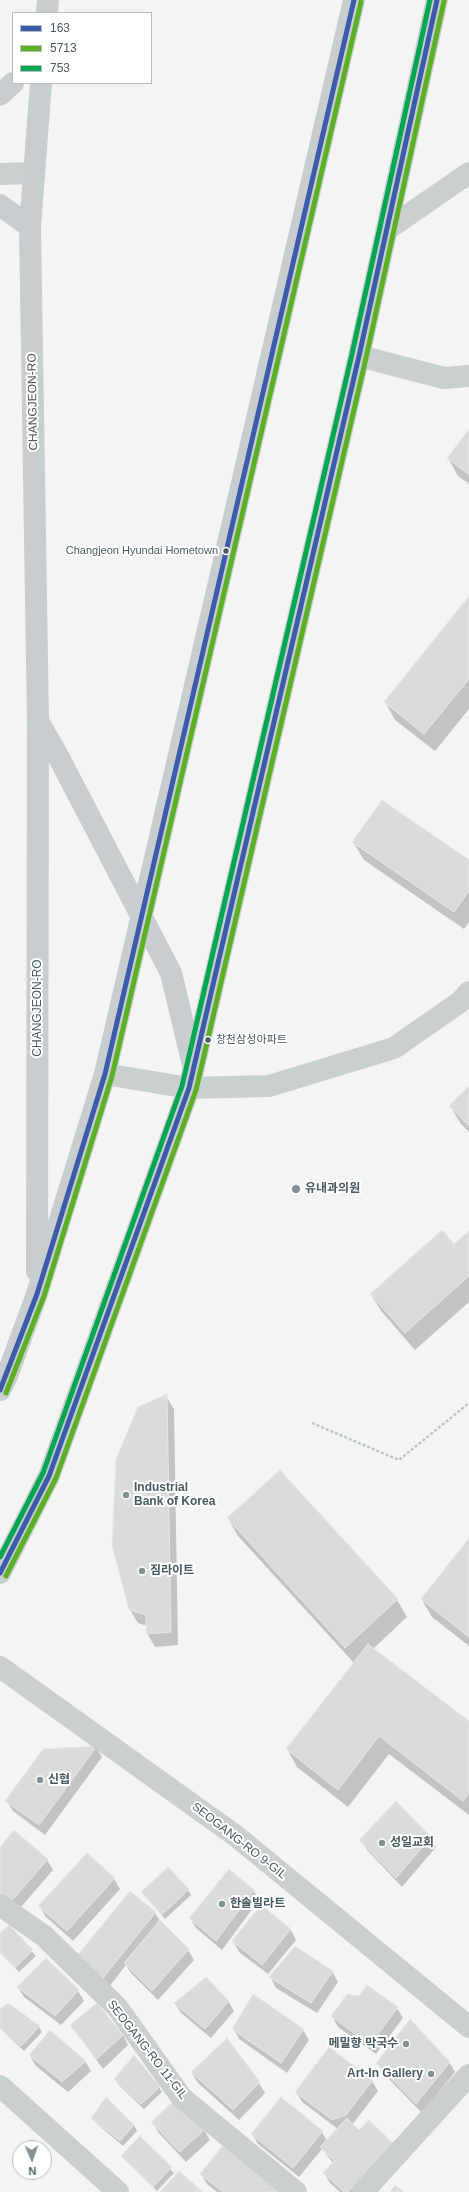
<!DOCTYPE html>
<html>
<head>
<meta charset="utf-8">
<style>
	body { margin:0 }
	#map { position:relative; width:469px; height:2192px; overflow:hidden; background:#f4f4f4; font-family:Helvetica,sans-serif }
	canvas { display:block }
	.legend { position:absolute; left:12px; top:12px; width:140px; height:72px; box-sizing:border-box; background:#fff; border:1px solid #b6bdc0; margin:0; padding:5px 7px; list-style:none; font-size:12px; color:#485b62 }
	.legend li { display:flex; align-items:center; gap:8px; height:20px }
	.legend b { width:20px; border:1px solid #b6bdc0 }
	.north { position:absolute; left:12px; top:2140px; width:40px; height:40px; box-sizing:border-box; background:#fff; border:1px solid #b6bdc0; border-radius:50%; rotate:178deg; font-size:11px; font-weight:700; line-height:16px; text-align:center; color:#485b62 }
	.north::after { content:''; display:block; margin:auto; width:14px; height:18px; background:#849195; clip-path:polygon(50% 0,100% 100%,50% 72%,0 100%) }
</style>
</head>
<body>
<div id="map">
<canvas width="469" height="2192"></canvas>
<ul class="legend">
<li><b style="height:5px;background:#3d5bab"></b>163</li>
<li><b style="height:5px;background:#5bb025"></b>5713</li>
<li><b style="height:5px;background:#00a651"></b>753</li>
</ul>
<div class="north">N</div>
</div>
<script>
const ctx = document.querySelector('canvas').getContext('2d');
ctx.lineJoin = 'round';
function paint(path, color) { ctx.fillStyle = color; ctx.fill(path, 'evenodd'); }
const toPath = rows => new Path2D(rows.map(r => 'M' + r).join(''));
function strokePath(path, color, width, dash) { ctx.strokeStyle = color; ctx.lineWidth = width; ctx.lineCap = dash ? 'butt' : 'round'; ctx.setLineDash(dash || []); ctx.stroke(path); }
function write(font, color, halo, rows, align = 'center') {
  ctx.font = font + ' Helvetica,"Noto Sans KR",sans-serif'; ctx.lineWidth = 4; ctx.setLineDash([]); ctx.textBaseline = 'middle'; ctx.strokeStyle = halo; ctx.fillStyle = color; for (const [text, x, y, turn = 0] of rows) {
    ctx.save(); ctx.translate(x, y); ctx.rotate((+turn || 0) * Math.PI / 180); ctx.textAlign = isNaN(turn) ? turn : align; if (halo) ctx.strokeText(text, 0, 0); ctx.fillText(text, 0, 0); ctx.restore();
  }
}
const shadow = toPath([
	[469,431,469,484,458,476,448,458],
	[469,597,469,709,435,751,395,720,385,702],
	[353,842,469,861,469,922,464,929,364,860],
	[469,1088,469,1132,461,1124,450,1106],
	[469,1233,469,1302,415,1350,382,1312,371,1295,454,1246],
	[166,1396,174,1409,178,1645,155,1647,147,1633,147,1626,138,1623,130,1610],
	[228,1518,397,1600,407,1617,373,1649,469,1723,469,1815,389,1754,348,1807,297,1767,287,1749,354,1663,238,1536],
	[469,1540,469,1646,432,1617,422,1600],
	[96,1747,102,1757,45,1835,13,1811,7,1801],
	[430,1837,436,1847,402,1887,367,1850,361,1840],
	[0,1848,47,1860,53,1870,15,1914],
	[114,1879,120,1889,73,1941,45,1916,40,1906],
	[188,1890,191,1895,165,1919,142,1893],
	[253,1890,259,1900,222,1950,196,1928,190,1918],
	[261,1906,291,1930,296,1940,268,1974,239,1952,233,1941],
	[155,1913,161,1923,188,1950,194,1960,158,2000,131,1973,126,1965,109,1987,83,1967],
	[9,1926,36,1956,19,1972,0,1953,0,1935],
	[332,1971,338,1982,317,2013,276,1988,271,1978],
	[18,1987,78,1991,84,2001,61,2025,24,1997],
	[228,2001,234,2011,211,2038,181,2013,175,2003],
	[397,2008,403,2018,376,2054,338,2027,332,2016],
	[0,2010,39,2027,42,2032,24,2051,0,2028],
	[71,2025,123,2035,128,2045,103,2069],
	[234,2029,303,2030,309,2040,287,2073,239,2039],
	[30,2056,85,2061,91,2071,68,2092,36,2066],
	[449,2062,455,2072,422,2113,383,2073,378,2063],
	[192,2073,259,2083,265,2093,239,2120,198,2083],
	[115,2079,159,2087,162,2092,144,2109,118,2084],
	[372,2081,378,2091,352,2125,359,2132,363,2192,340,2192,330,2183,324,2173,333,2163,322,2149,299,2177,258,2144,252,2134,322,2132,327,2141,338,2129,302,2102,296,2092],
	[92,2118,134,2125,137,2131,123,2146,96,2123],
	[153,2122,204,2130,210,2140,186,2162,158,2132],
	[140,2138,174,2173,157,2191,123,2156],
	[201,2174,284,2192,217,2192,207,2184]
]);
const building = toPath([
	[469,429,469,475,447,458,469,429],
	[469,596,469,679,424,734,384,702,469,596],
	[382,800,469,860,469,891,454,912,352,842,382,800],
	[469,1086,469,1126,449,1106,469,1086],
	[442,1230,454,1244,469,1231,469,1276,405,1333,370,1294,442,1230],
	[167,1394,171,1632,146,1634,146,1615,129,1610,112,1545,116,1459,138,1407,167,1394],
	[280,1470,398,1599,345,1648,227,1518,280,1470],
	[469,1538,469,1637,421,1599,469,1538],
	[368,1644,469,1721,469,1793,463,1801,379,1736,338,1790,286,1749,368,1644],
	[97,1746,39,1825,5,1801,43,1749,97,1746],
	[396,1801,431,1837,396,1878,359,1840,396,1801],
	[14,1830,48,1859,9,1904,0,1897,0,1847,14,1830],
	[87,1853,115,1878,67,1931,38,1906,87,1853],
	[168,1867,189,1889,162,1915,141,1892,168,1867],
	[229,1869,254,1890,216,1941,189,1918,229,1869],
	[130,1891,156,1912,103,1978,76,1957,130,1891],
	[261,1905,291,1929,262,1965,232,1941,261,1905],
	[160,1920,189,1949,152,1991,124,1963,160,1920],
	[9,1925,33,1950,15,1968,0,1952,0,1933,9,1925],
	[295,1946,333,1971,311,2003,269,1977,295,1946],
	[46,1958,79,1990,55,2016,17,1987,46,1958],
	[206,1977,229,2001,205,2029,174,2003,206,1977],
	[367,1985,398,2007,370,2045,331,2016,347,1994,359,1996,367,1985],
	[253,1994,304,2029,281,2063,232,2029,253,1994],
	[8,2003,40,2026,21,2046,0,2027,0,2009,8,2003],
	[97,2003,123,2035,97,2059,70,2025,97,2003],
	[410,2019,450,2062,416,2104,376,2063,410,2019],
	[50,2030,86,2061,62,2082,29,2055,50,2030],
	[227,2038,260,2082,233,2110,191,2072,227,2038],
	[329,2047,373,2080,346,2115,332,2120,295,2092,329,2047],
	[134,2055,160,2087,141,2104,114,2079,134,2055],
	[106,2097,134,2125,120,2141,91,2118,106,2097],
	[281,2097,323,2131,293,2168,251,2134,281,2097],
	[176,2099,205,2129,180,2152,151,2122,176,2099],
	[347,2118,359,2130,369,2120,394,2144,348,2192,344,2192,323,2173,334,2161,320,2147,347,2118],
	[140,2136,172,2167,153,2187,121,2156,140,2136],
	[225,2143,283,2192,223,2192,200,2174,225,2143],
	[179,2171,203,2192,160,2192,179,2171],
	[395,2185,404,2192,390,2192,395,2185]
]);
const path = toPath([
	[312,1423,399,1460,469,1403]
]);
const minor = toPath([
	[0,174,33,173],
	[388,229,469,173],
	[359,356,444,378,469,376],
	[105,1074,189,1088,269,1086,394,1048,460,1002,469,992],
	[0,1667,236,1836,469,2027],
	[0,1905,44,1936,117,2007,182,2098,296,2192],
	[0,2086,118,2192],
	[363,2192,469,2075]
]);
const major = toPath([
	[47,13,48,0],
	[0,95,13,83],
	[0,205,30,227],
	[39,723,57,754,171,973,192,1061],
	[37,1271,38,722,30,227,41,83],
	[0,1390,7,1376,37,1294,105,1074,354,0],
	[0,1573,49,1476,189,1088,359,356,437,0]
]);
const bus1 = toPath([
	[0,1390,37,1294,105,1074,354,0],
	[0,1573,49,1476,189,1088,359,356,437,0]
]);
const bus2 = toPath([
	[6,1393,44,1296,112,1076,361,2],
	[6,1576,56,1478,196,1090,366,358,444,1]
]);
const bus3 = toPath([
	[0,1557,43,1473,182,1086,352,354,430,0]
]);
const markers = [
	[226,551,3.5,"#485b62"],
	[208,1040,3.5,"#485b62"],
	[296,1189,5,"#849195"],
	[126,1495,4,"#849195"],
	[142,1571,4,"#849195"],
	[40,1780,4,"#849195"],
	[382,1843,4,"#849195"],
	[222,1904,4,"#849195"],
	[406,2044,4,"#849195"],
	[431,2074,4,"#849195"]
];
const busNames = [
	["Changjeon Hyundai Hometown",218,551],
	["창천삼성아파트",216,1040,"left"]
];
const streetNames = [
	["CHANGJEON-RO",33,402,-91],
	["CHANGJEON-RO",38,1008,-90],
	["SEOGANG-RO 9-GIL",239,1841,38],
	["SEOGANG-RO 11-GIL",147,2050,52]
];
const poiNames = [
	["유내과의원",305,1189],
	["Industrial",134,1488],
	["Bank of Korea",134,1502],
	["짐라이트",150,1571],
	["신협",48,1780],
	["성일교회",390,1843],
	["한솔빌라트",230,1904],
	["메밀향 막국수",398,2044,"right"],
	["Art-In Gallery",423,2074,"right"]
];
paint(shadow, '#0003');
paint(building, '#dadcdc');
strokePath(building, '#e5e6e6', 1);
strokePath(path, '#b9c8c0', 2.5, [3, 2]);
strokePath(minor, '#cacfd0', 22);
strokePath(major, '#c8cdcf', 22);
strokePath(bus1, '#3d5bab', 5);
strokePath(bus2, '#5bb025', 5);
strokePath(bus3, '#00a651', 5);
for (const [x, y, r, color] of markers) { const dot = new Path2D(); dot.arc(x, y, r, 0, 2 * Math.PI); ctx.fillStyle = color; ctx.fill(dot); strokePath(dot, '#fff', 1.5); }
write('11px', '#485b62', '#fff', busNames, 'right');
write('12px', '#485b62', '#fff', streetNames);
write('bold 12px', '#485b62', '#fff', poiNames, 'left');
</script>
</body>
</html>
